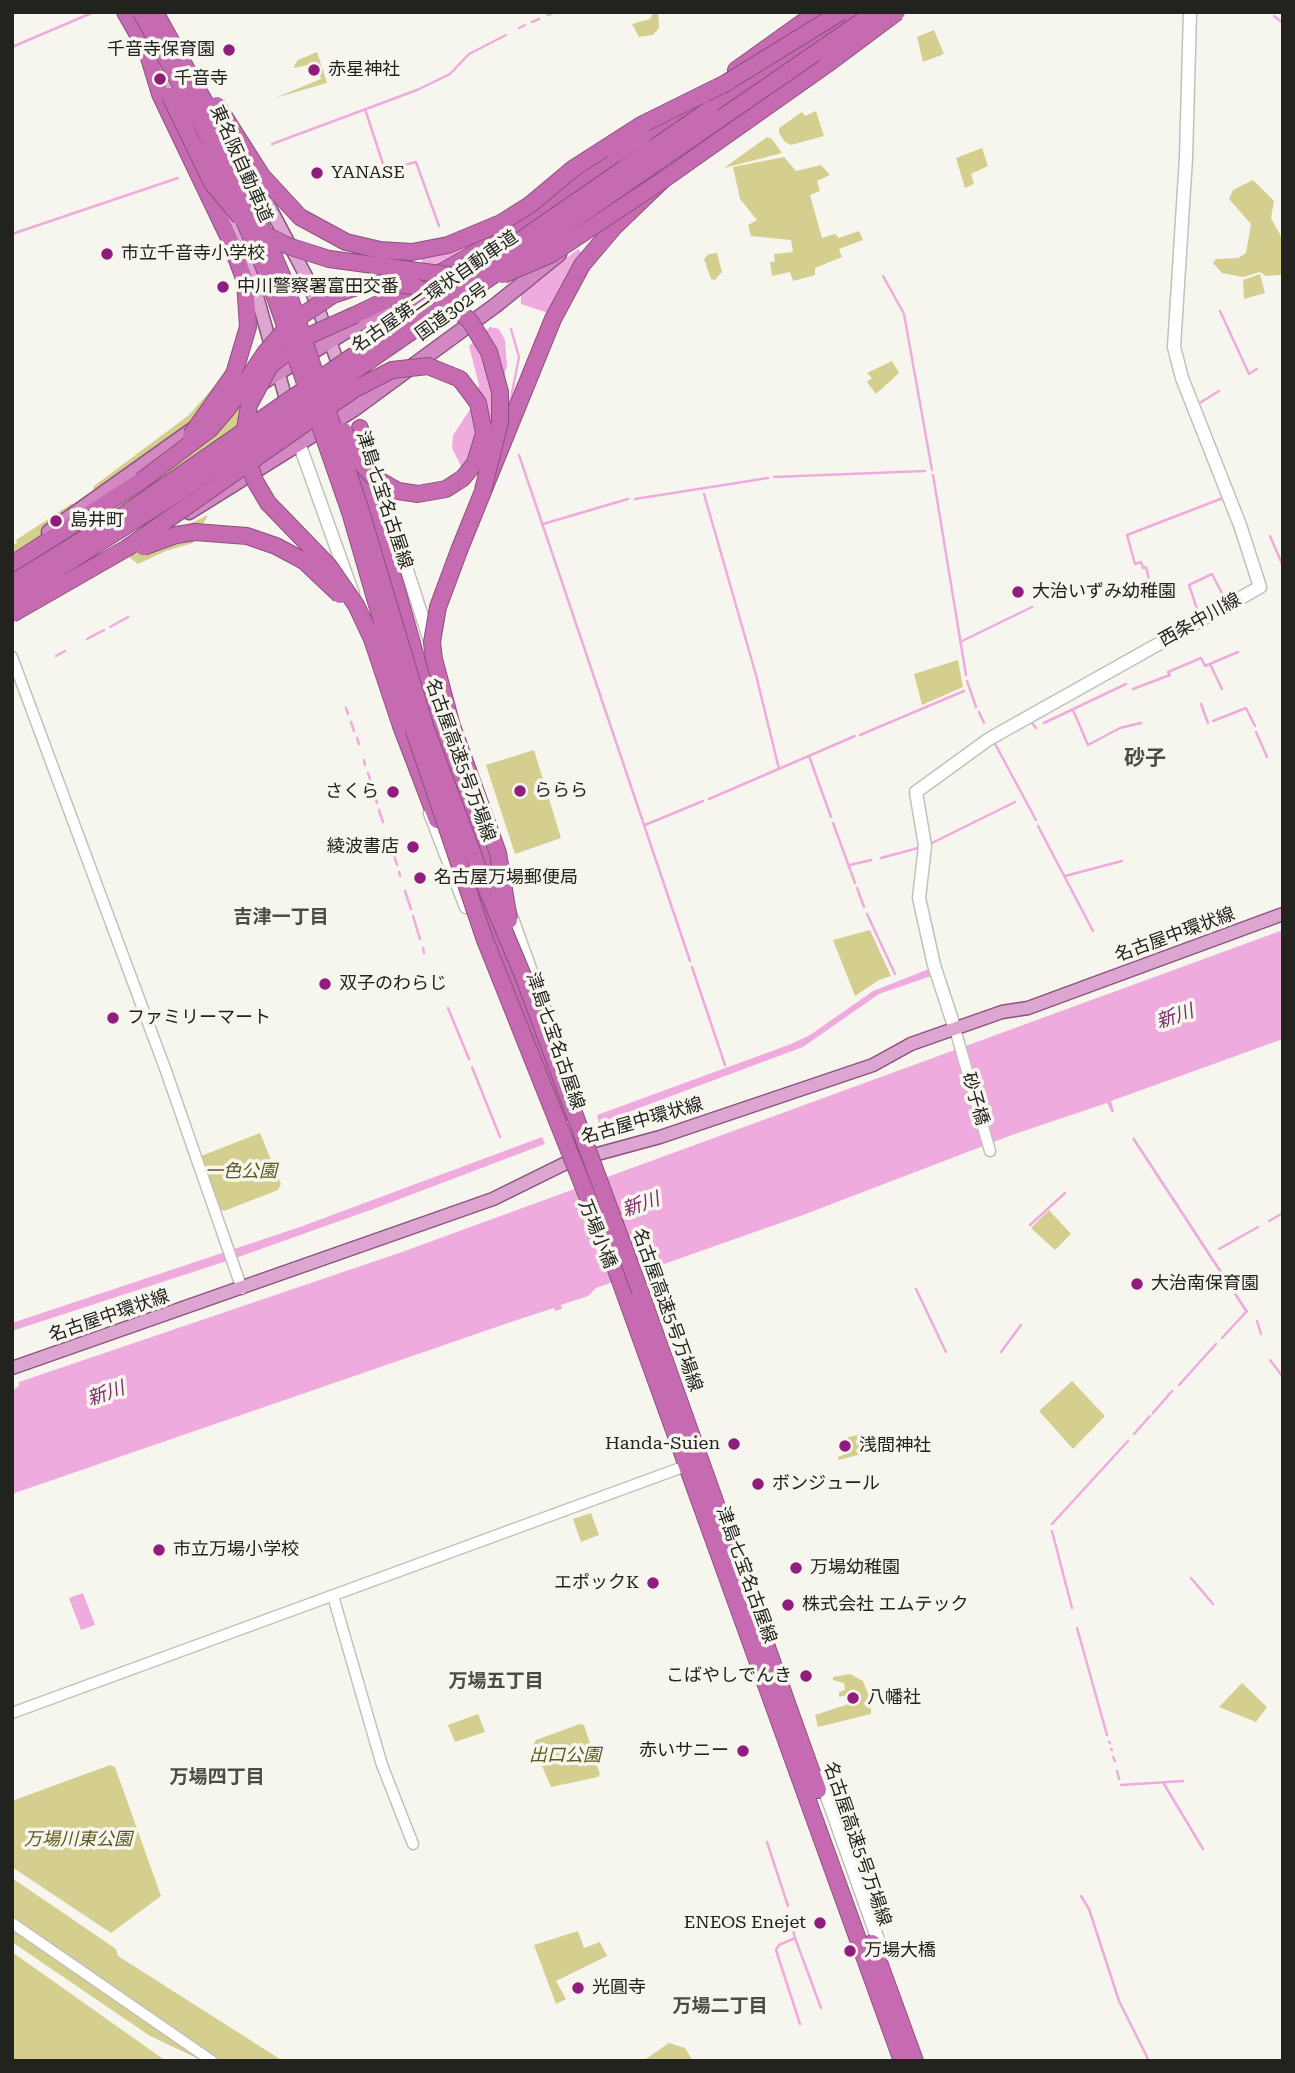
<!DOCTYPE html>
<html>
<head>
<meta charset="utf-8">
<style>
	body { margin:0 }
	#map { position:relative; width:1295px; height:2073px; overflow:hidden; background:#f7f6ee; font-family:"Roboto Serif",serif }
	canvas { display:block }
	.frame { position:absolute; inset:0; border:14px solid #22221f; pointer-events:none }
</style>
</head>
<body>
<div id="map">
<canvas width="1295" height="2073"></canvas>
<div class="frame"></div>
</div>
<script>
const ctx = document.querySelector('canvas').getContext('2d');
ctx.lineJoin = 'round';
function paint(path, color) { ctx.fillStyle = color; ctx.fill(path, 'evenodd'); }
const toPath = rows => new Path2D(rows.map(r => 'M' + r).join(''));
function strokePath(path, color, width, dash) { ctx.strokeStyle = color; ctx.lineWidth = width; ctx.lineCap = dash ? 'butt' : 'round'; ctx.setLineDash(dash || []); ctx.stroke(path); }
function write(font, color, halo, rows, align = 'center') {
  ctx.font = font + ' "Roboto Serif","Noto Sans JP",serif'; ctx.lineWidth = 7; ctx.setLineDash([]); ctx.textBaseline = 'middle'; ctx.strokeStyle = halo; ctx.fillStyle = color; for (const [text, x, y, turn = 0] of rows) {
    ctx.save(); ctx.translate(x, y); ctx.rotate((+turn || 0) * Math.PI / 180); ctx.textAlign = isNaN(turn) ? turn : align; if (halo) ctx.strokeText(text, 0, 0); ctx.fillText(text, 0, 0); ctx.restore();
  }
}
const green = toPath([
	[654,12,658,12,659,28,653,35,639,37,632,24,650,19],
	[934,30,944,54,923,62,917,37],
	[317,52,327,83,275,98,321,79,317,63,293,68,298,60],
	[816,111,824,136,791,145,785,142,779,133,779,128,802,112,805,116],
	[767,137,772,139,782,153,724,168],
	[982,148,988,166,971,174,974,184,965,188,956,158],
	[784,157,796,171,821,165,830,175,817,181,820,191,810,195,822,238,835,234,839,238,859,231,863,240,839,249,842,257,815,268,815,275,793,281,790,272,772,276,770,262,775,262,774,254,793,252,791,240,751,236,748,225,757,220,740,199,733,167],
	[1253,180,1274,201,1271,218,1283,240,1283,274,1280,275,1266,276,1260,272,1243,277,1222,273,1213,263,1216,259,1238,258,1246,253,1251,224,1229,199,1233,190],
	[717,253,722,272,715,280,711,279,704,259,709,254],
	[1260,274,1265,293,1244,299,1243,280],
	[892,361,899,373,876,394,867,382,872,378,867,373],
	[217,383,255,398,240,428,157,484,86,526,94,486,189,415],
	[71,504,77,504,81,510,12,560,12,545,17,543,16,540],
	[208,515,193,543,166,551,138,564,130,558,129,553],
	[958,660,963,687,922,705,914,674],
	[534,750,561,838,515,854,486,765],
	[870,930,891,976,879,980,855,996,833,940],
	[260,1133,281,1184,278,1190,224,1211,220,1209,201,1156],
	[1049,1210,1071,1234,1055,1250,1031,1228],
	[1072,1381,1105,1416,1073,1449,1039,1411],
	[862,1434,868,1439,866,1453,838,1460,838,1457,848,1453,848,1437],
	[591,1513,599,1535,581,1542,573,1519],
	[850,1674,863,1681,871,1701,871,1714,818,1727,815,1715,858,1701,855,1693,839,1697,839,1692,845,1690,844,1683,833,1680,833,1677],
	[1242,1683,1267,1707,1256,1722,1219,1707],
	[478,1714,485,1732,455,1742,448,1725],
	[580,1724,584,1725,600,1774,598,1777,551,1787,533,1745,536,1740],
	[110,1765,115,1767,161,1896,111,1933,12,1867,12,1801],
	[12,1878,116,1949,118,1956,283,2061,219,2061,12,1918],
	[12,1929,203,2061,150,2036,12,1942],
	[578,1931,584,1948,600,1942,607,1956,556,1981,566,1999,556,2004,534,1945],
	[12,1952,166,2061,12,2061],
	[669,2043,685,2048,693,2061,643,2061]
]);
const water = toPath([
	[476,238,478,247,428,270,410,245],
	[578,249,585,256,551,314,521,304,521,295],
	[490,327,499,329,505,340,507,366,478,469,462,468,452,448,453,435,473,405,479,385,469,346],
	[1283,930,1283,1039,1111,1101,1114,1111,1112,1113,1107,1103,1012,1135,803,1215,596,1288,588,1296,561,1305,562,1309,555,1311,554,1308,511,1322,12,1494,12,1391,19,1386,19,1382,402,1252],
	[929,969,931,976,879,994,803,1047,599,1123,597,1115,791,1044,810,1035,873,991],
	[542,1137,545,1144,376,1208,233,1259,12,1331,12,1323,300,1227],
	[1134,1137,1248,1311,1246,1313,1132,1139],
	[83,1593,95,1625,81,1630,69,1598]
]);
const stream = toPath([
	[548,15,555,12],
	[1274,16,1283,23],
	[532,22,539,19],
	[519,28,525,25],
	[12,47,94,12],
	[365,109,385,170,416,162,439,226],
	[272,144,417,90,450,74,469,54,506,35],
	[12,234,178,178],
	[883,276,903,312],
	[1220,311,1249,374,1257,369],
	[904,314,932,470],
	[1198,404,1219,391],
	[509,408,519,357,511,329],
	[519,455,690,961],
	[933,475,966,675],
	[774,477,925,471],
	[704,494,756,675,779,769],
	[635,499,768,478],
	[543,524,628,499],
	[1270,536,1283,566],
	[1152,592,1146,567,1143,568,1141,562,1135,564,1127,535,1223,498],
	[1199,615,1189,585,1212,574,1226,601],
	[110,627,128,617],
	[87,639,104,630],
	[960,642,1032,607],
	[56,656,65,651],
	[1210,664,1222,689],
	[967,681,976,707],
	[1133,689,1170,675,1168,672,1201,658,1205,666,1238,652],
	[1201,704,1208,723],
	[346,708,348,714],
	[1073,710,1088,745,1120,728,1141,723],
	[979,712,984,723],
	[1030,720,1036,728],
	[1213,721,1246,708,1255,726],
	[351,722,354,731],
	[1044,723,1126,684],
	[1256,732,1267,757],
	[860,735,964,691],
	[357,738,359,744],
	[994,742,1036,820],
	[809,756,831,817],
	[364,760,365,765],
	[368,773,370,779],
	[372,786,377,803],
	[709,799,855,736],
	[379,810,383,822],
	[833,823,855,883],
	[645,825,703,801],
	[1038,826,1093,931],
	[930,844,1015,802],
	[391,845,397,865],
	[881,858,918,848],
	[850,865,871,860],
	[399,872,400,876],
	[1065,876,1122,861],
	[857,888,864,907],
	[405,891,411,909],
	[867,914,895,974],
	[413,916,420,939],
	[423,948,424,953],
	[692,967,725,1065],
	[448,1008,469,1059],
	[472,1067,500,1137],
	[1269,1221,1283,1213],
	[1030,1225,1065,1193],
	[1219,1249,1258,1227],
	[916,1289,946,1352],
	[1257,1321,1261,1334],
	[1222,1338,1247,1311],
	[1001,1352,1021,1325],
	[1270,1360,1283,1377],
	[1179,1385,1216,1344],
	[1153,1413,1172,1391],
	[1134,1434,1150,1416],
	[1052,1524,1128,1441],
	[1052,1531,1072,1608],
	[1191,1578,1213,1604],
	[1077,1628,1107,1735],
	[1109,1742,1110,1743],
	[1111,1749,1112,1750],
	[1113,1757,1115,1761],
	[1117,1771,1119,1779],
	[1164,1784,1203,1849],
	[1121,1785,1183,1781],
	[767,1842,788,1906],
	[1081,1896,1089,1909,1119,2001,1149,2061],
	[789,1914,795,1938,821,2008],
	[795,1938,779,1945,776,1950,800,2024]
]);
const tertiary = toPath([
	[12,657,166,1071,242,1289],
	[955,1029,990,1151],
	[333,1596,382,1765,413,1844],
	[12,1713,683,1467],
	[12,1923,212,2061]
]);
const secondary = toPath([
	[299,443,353,594],
	[376,475,431,644],
	[430,813,466,907],
	[509,910,575,1094],
	[955,1029,934,965,919,898,925,846,916,792,989,739,1260,587,1240,525,1182,378,1174,347,1186,158,1190,12],
	[820,1777,882,1951]
]);
const primary = toPath([
	[155,55,181,104],
	[249,168,307,278,342,374],
	[228,206,253,282,289,410],
	[12,1368,493,1199,568,1162,660,1137,873,1065,911,1044,1002,1012,1028,1008,1283,914]
]);
const trunk = toPath([
	[258,385,384,308],
	[189,512,354,409,496,305,559,254],
	[49,532,198,426]
]);
const motorway = toPath([
	[125,12,150,56],
	[146,48,160,94,228,236,245,281,248,327,234,374],
	[736,70,817,12],
	[710,109,850,12],
	[656,136,700,100],
	[355,315,424,282,489,245,616,154],
	[360,428,369,491,417,661,440,730,462,777,498,885],
	[460,548,553,319,582,265,614,227,663,180,826,65],
	[12,564,141,481],
	[401,726,437,820],
	[465,860,564,1112],
	[611,1256,902,2061],
	[640,1291,818,1790],
	[872,1943,915,2061]
]);
const motorwayBridge = toPath([
	[141,12,205,130,267,274,350,512,411,722,485,940,611,1256],
	[155,12,217,124,284,280,360,508,426,729,480,873,524,978,640,1291],
	[826,65,897,12],
	[721,86,841,12],
	[170,96,212,183,240,217],
	[217,105,262,176,300,217,346,242,380,250,412,252,448,245,501,223,531,204,574,168,641,125,730,81],
	[616,154,643,136],
	[264,234,288,246,329,259,470,278],
	[503,275,550,255,663,180],
	[355,315,306,337,270,366,249,405,245,429,246,455,255,481,268,503,329,566,356,605,372,639,401,726],
	[191,435,234,374],
	[141,481,210,429,229,407,265,353,292,322,333,295,360,286,386,283,413,286,449,303,470,321,489,352,500,392,500,422,483,490],
	[143,547,176,535,195,532,247,536,276,546,304,561,340,595],
	[460,548,438,607,432,642,434,659,452,726,498,853,509,920],
	[12,583,123,515,710,109],
	[12,598,170,498,875,12],
	[12,614,127,548,353,390,392,370,428,366,460,379,478,403,484,433,475,463,463,478,446,489,418,494,398,491,372,476,357,458,344,431]
]);
const markers = [
	[229,50,7,"#901d7d"],
	[314,70,7,"#901d7d"],
	[160,79,7,"#901d7d"],
	[317,173,7,"#901d7d"],
	[107,254,7,"#901d7d"],
	[223,287,7,"#901d7d"],
	[56,521,7,"#901d7d"],
	[1018,592,7,"#901d7d"],
	[520,791,7,"#901d7d"],
	[393,792,7,"#901d7d"],
	[413,847,7,"#901d7d"],
	[420,878,7,"#901d7d"],
	[325,984,7,"#901d7d"],
	[113,1018,7,"#901d7d"],
	[1137,1284,7,"#901d7d"],
	[734,1444,7,"#901d7d"],
	[845,1446,7,"#901d7d"],
	[758,1484,7,"#901d7d"],
	[159,1550,7,"#901d7d"],
	[796,1568,7,"#901d7d"],
	[653,1583,7,"#901d7d"],
	[788,1605,7,"#901d7d"],
	[806,1676,7,"#901d7d"],
	[853,1698,7,"#901d7d"],
	[743,1751,7,"#901d7d"],
	[820,1923,7,"#901d7d"],
	[850,1951,7,"#901d7d"],
	[578,1988,7,"#901d7d"]
];
const poiNames = [
	["千音寺保育園",215,50,"right"],
	["赤星神社",328,70],
	["千音寺",174,79],
	["YANASE",331,173],
	["市立千音寺小学校",121,254],
	["中川警察署富田交番",237,287],
	["島井町",70,521],
	["大治いずみ幼稚園",1032,592],
	["ららら",534,791],
	["さくら",379,792,"right"],
	["綾波書店",399,847,"right"],
	["名古屋万場郵便局",434,878],
	["双子のわらじ",339,984],
	["ファミリーマート",127,1018],
	["大治南保育園",1151,1284],
	["Handa-Suien",720,1444,"right"],
	["浅間神社",859,1446],
	["ボンジュール",772,1484],
	["市立万場小学校",173,1550],
	["万場幼稚園",810,1568],
	["エポックK",639,1583,"right"],
	["株式会社 エムテック",802,1605],
	["こばやしでんき",792,1676,"right"],
	["八幡社",867,1698],
	["赤いサニー",729,1751,"right"],
	["ENEOS Enejet",806,1923,"right"],
	["万場大橋",864,1951],
	["光圓寺",592,1988]
];
const streetNames = [
	["東名阪自動車道",241,164,66],
	["名古屋第二環状自動車道",435,292,-35],
	["国道302号",452,312,-36],
	["津島七宝名古屋線",384,500,72],
	["西条中川線",1200,620,-29],
	["名古屋高速5号万場線",460,760,70],
	["名古屋中環状線",1175,935,-20],
	["津島七宝名古屋線",555,1041,71],
	["砂子橋",975,1099,74],
	["名古屋中環状線",642,1121,-16],
	["万場小橋",597,1234,68],
	["名古屋高速5号万場線",667,1310,70],
	["名古屋中環状線",109,1316,-19],
	["津島七宝名古屋線",746,1575,70],
	["名古屋高速5号万場線",857,1844,71]
];
const parkNames = [
	["一色公園",241,1172],
	["出口公園",565,1756],
	["万場川東公園",78,1840]
];
const neighbourhoodNames = [
	["吉津一丁目",281,917],
	["万場五丁目",496,1681],
	["万場四丁目",217,1777],
	["万場二丁目",720,2006]
];
const waterNames = [
	["新川",1175,1017,-19],
	["新川",641,1205,-19],
	["新川",106,1394,-19]
];
const quarterNames = [
	["砂子",1145,759]
];
paint(green, '#d5cf8f');
paint(water, '#f0abde');
strokePath(stream, '#f0abde', 2.5);
strokePath(tertiary, '#c1c0b9', 13);
strokePath(secondary, '#c1c0b9', 15);
strokePath(primary, '#8d517f', 15);
strokePath(trunk, '#8d517f', 17);
strokePath(motorway, '#8d517f', 18);
strokePath(tertiary, '#fff', 10);
strokePath(secondary, '#fff', 12);
strokePath(primary, '#dda6d1', 12);
strokePath(trunk, '#d288c2', 14);
strokePath(motorway, '#c66bb2', 16);
strokePath(motorwayBridge, '#8d517f', 18, []);
strokePath(motorwayBridge, '#c66bb2', 16);
for (const [x, y, r, color] of markers) { const dot = new Path2D(); dot.arc(x, y, r, 0, 2 * Math.PI); ctx.fillStyle = color; ctx.fill(dot); strokePath(dot, '#f7f6ee', 2.5); }
write('18px', '#22221f', '#f7f6ee', poiNames, 'left');
write('18px', '#22221f', '#f7f6ee', streetNames);
write('italic 18px', '#5d581c', '#f7f6ee', parkNames);
write('bold 19px', '#4c4b45', '#f7f6ee', neighbourhoodNames);
write('italic 19px', '#7b2d6c', '#f7f6ee', waterNames);
write('bold 21px', '#4c4b45', '#f7f6ee', quarterNames);
</script>
</body>
</html>
